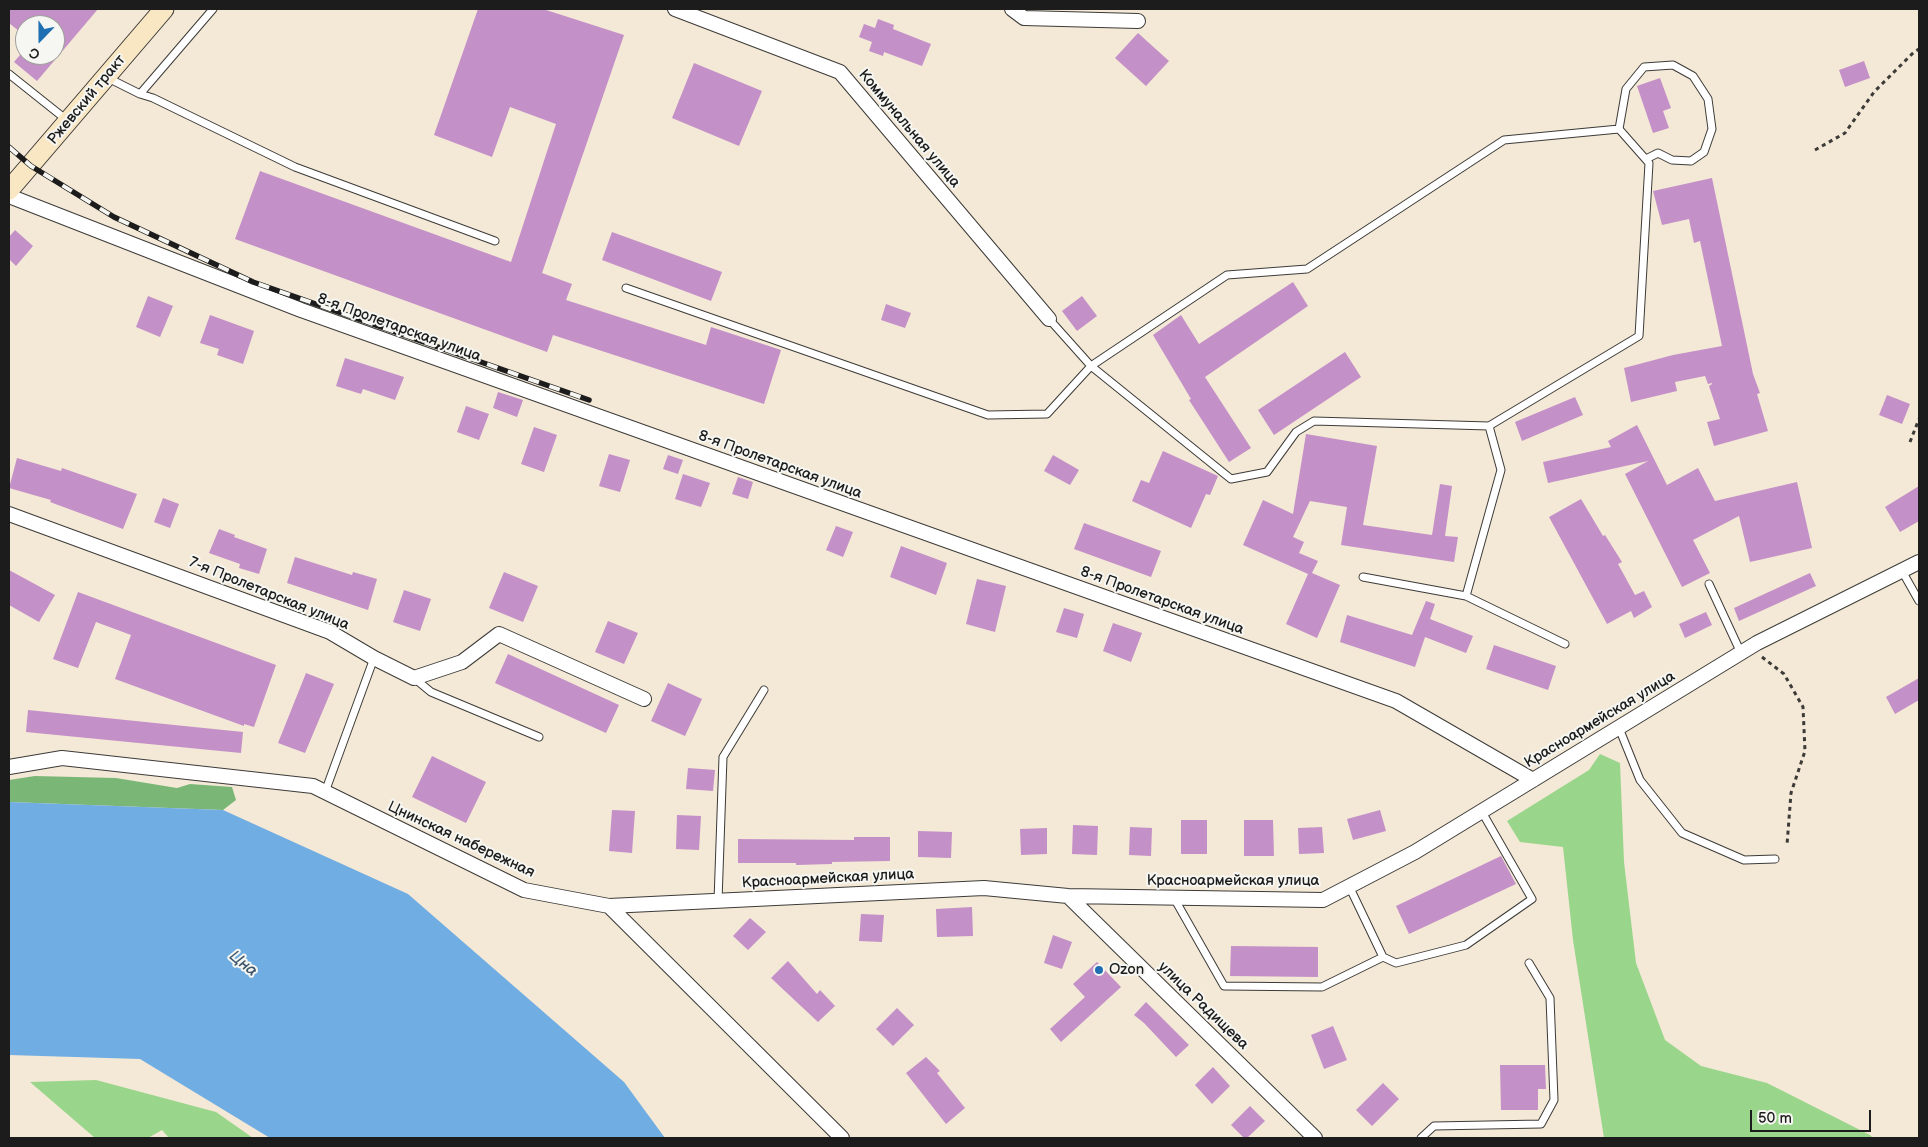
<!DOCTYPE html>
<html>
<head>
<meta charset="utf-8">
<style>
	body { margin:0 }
	#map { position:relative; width:1928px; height:1147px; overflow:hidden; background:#f4e8d6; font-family:"Balsamiq Sans",sans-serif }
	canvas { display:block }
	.frame { position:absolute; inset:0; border:10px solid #1c1c1c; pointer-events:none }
	.north { position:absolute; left:15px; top:15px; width:50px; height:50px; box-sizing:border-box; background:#f6f6f2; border:1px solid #9f9f9c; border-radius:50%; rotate:202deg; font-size:14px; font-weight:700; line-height:20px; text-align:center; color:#1c1c1c }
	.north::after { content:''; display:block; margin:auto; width:18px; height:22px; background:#1f6fb2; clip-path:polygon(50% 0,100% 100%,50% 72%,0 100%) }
	.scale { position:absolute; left:1750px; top:1110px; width:121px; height:22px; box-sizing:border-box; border:2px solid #1c1c1c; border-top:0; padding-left:6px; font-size:15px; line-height:18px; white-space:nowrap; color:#1c1c1c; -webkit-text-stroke:4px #f6f6f2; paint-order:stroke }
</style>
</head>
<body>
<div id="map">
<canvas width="1928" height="1147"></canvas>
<div class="frame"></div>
<div class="north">С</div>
<div class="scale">50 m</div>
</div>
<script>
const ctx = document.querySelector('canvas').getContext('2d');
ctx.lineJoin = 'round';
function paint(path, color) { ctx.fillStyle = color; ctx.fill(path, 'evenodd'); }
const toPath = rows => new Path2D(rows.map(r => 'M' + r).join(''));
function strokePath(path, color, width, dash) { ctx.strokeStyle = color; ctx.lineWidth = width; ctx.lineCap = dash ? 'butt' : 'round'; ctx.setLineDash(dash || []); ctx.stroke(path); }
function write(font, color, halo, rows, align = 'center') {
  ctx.font = font + ' "Balsamiq Sans",sans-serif'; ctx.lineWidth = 4; ctx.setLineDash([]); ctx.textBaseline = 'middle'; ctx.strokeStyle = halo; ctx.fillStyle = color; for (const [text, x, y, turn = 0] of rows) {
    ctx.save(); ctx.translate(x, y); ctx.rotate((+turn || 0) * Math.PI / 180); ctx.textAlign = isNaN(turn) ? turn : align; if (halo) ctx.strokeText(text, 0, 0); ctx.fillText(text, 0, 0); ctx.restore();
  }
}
const green = toPath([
	[1600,754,1620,763,1624,862,1636,963,1665,1040,1701,1066,1767,1083,1870,1135,1873,1138,1604,1138,1573,940,1563,847,1520,842,1507,821,1589,770],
	[96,1080,216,1112,253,1138,169,1138,162,1130,148,1138,95,1138,30,1082]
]);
const forest = toPath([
	[35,776,116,778,177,788,190,784,232,787,236,800,223,810,9,802,9,780]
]);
const water = toPath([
	[9,802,223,810,408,894,624,1082,665,1138,270,1138,140,1059,9,1055]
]);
const building = toPath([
	[9,9,98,9,37,81,14,62,20,55,55,55,55,25,25,25,25,36,9,23],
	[478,9,543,9,624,35,542,273,572,284,566,300,706,345,711,327,781,350,764,404,553,335,547,352,235,239,260,171,511,262,556,124,510,107,492,157,434,135],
	[878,19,894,25,893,29,931,44,922,66,884,52,883,56,869,51,872,42,859,37,864,24,875,28],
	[1138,33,1169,61,1146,86,1115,58],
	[1864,61,1870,78,1845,87,1839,70],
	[694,63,762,91,739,146,672,118],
	[1660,78,1671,108,1663,111,1669,128,1653,133,1637,86],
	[1712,178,1753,374,1760,393,1757,394,1768,431,1714,446,1707,422,1720,419,1709,386,1712,384,1712,383,1708,384,1705,376,1675,382,1677,391,1631,402,1624,368,1673,355,1722,346,1700,241,1694,243,1689,219,1662,225,1653,191],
	[15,230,33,246,16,266,9,259,9,237],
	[612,232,722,272,711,301,602,260],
	[1293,282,1308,306,1205,377,1251,448,1229,462,1189,400,1191,399,1153,335,1181,315,1199,344],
	[148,296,173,306,160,337,136,327],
	[1082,296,1097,316,1077,331,1062,311],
	[886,304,911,313,905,328,881,320],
	[210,315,254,331,243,364,217,355,219,349,200,343],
	[1345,352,1361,377,1274,435,1258,410],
	[345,358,404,377,395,400,363,389,361,394,336,386],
	[498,392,523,400,517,417,493,408],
	[1887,395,1910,404,1902,424,1879,415],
	[1575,397,1583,415,1522,441,1515,422],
	[466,406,489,414,479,440,457,432],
	[1637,425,1667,485,1698,468,1715,501,1797,482,1812,548,1750,562,1739,516,1693,540,1710,573,1682,587,1625,474,1648,461,1548,483,1543,462,1611,447,1608,441],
	[534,427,557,435,544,472,521,464],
	[1306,434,1377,446,1363,525,1432,535,1440,484,1452,486,1445,536,1458,537,1454,562,1341,545,1347,507,1310,501,1293,537,1304,542,1299,553,1318,561,1312,573,1340,585,1317,638,1286,624,1308,574,1243,545,1263,500,1293,514],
	[1163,451,1218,476,1210,495,1206,494,1191,528,1132,501,1141,480,1149,483],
	[609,454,630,460,620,492,599,486],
	[668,455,683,460,678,474,663,469],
	[1053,455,1079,470,1070,485,1044,471],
	[17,458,61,471,62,468,137,494,123,529,50,502,51,500,9,488],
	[683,474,710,483,701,507,675,499],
	[738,477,753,482,748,499,732,494],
	[1919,486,1919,521,1900,532,1885,507],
	[163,498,179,504,170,528,154,522],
	[1581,499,1603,536,1605,535,1622,562,1618,564,1635,595,1644,591,1652,607,1634,618,1631,611,1607,624,1549,517],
	[1084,523,1161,551,1151,577,1074,549],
	[836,526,853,532,843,557,826,550],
	[219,529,235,535,234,537,267,549,259,574,239,568,240,564,209,553],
	[901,546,947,563,936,595,890,577],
	[295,557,352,575,353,572,377,579,368,610,287,583],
	[9,570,55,595,39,622,9,605],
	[504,572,538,586,523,622,489,608],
	[1810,573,1816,586,1739,621,1734,608],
	[977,579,1006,586,995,632,966,624],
	[404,590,431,599,420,631,393,622],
	[78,592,276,665,254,727,244,724,244,726,115,679,131,635,96,622,78,668,53,659],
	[1426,601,1435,604,1430,619,1473,636,1466,653,1425,637,1415,667,1340,642,1347,615,1412,635],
	[1064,608,1084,614,1077,638,1056,632],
	[1706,612,1712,625,1685,638,1679,624],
	[608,621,638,633,624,664,595,652],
	[1113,623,1142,633,1131,662,1103,651],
	[1494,645,1556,666,1548,690,1486,669],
	[508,654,619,705,606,733,495,683],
	[306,673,334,684,305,753,278,743],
	[1919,678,1919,700,1895,714,1886,697],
	[668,683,702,699,685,736,651,721],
	[28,710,243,732,241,753,26,732],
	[432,756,486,782,466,823,412,797],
	[688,768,715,770,713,791,686,789],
	[612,810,635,811,632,853,609,851],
	[1380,810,1386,831,1353,840,1347,819],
	[677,815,701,816,699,850,676,849],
	[1181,820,1207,820,1207,854,1181,854],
	[1244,820,1273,820,1274,856,1244,856],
	[1073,825,1098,826,1097,855,1072,854],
	[1130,827,1152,828,1151,856,1129,855],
	[1322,827,1324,853,1299,854,1298,828],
	[1047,828,1047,854,1021,855,1020,829],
	[918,831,952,832,951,858,918,857],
	[854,837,890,837,890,861,832,862,832,864,796,865,796,863,738,863,738,839,854,840],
	[1501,856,1516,884,1409,934,1396,906],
	[972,907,973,936,937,937,936,909],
	[861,914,884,915,882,942,859,941],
	[750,918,766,932,748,950,733,936],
	[1053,935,1072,942,1062,969,1044,963],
	[1231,946,1318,947,1318,977,1230,976],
	[788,961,817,994,820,990,835,1006,818,1022,771,978],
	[1097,962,1121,987,1061,1042,1050,1029,1085,997,1073,984],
	[1146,1002,1189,1045,1176,1057,1144,1023,1134,1015],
	[897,1008,914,1025,893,1046,876,1029],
	[1333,1026,1347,1060,1324,1069,1311,1035],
	[926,1057,940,1071,937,1073,965,1108,946,1124,906,1073],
	[1500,1065,1545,1065,1546,1089,1538,1089,1538,1110,1501,1110],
	[1213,1067,1230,1086,1212,1104,1195,1085],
	[1383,1083,1399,1099,1372,1126,1356,1110],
	[1250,1106,1265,1121,1247,1138,1244,1138,1231,1125]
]);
const path = toPath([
	[1815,150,1845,133,1874,92,1914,52,1919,49],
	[1910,442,1919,419],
	[1762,657,1784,674,1803,707,1805,751,1791,793,1787,845]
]);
const service = toPath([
	[9,74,68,121],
	[106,77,140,94,213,9],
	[140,94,153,98,295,167,495,241],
	[1619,129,1626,89,1644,67,1673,65,1693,76,1708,99,1712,129,1704,152,1691,161,1672,160,1658,153,1646,159],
	[626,288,988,415,1047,414,1091,366,1049,319],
	[1902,571,1919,601],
	[1363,577,1466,596,1501,470,1489,426,1314,421,1296,432,1267,472,1231,479,1091,366,1227,275,1307,269,1504,140,1619,129,1649,163,1639,336,1489,426],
	[1709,584,1741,653],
	[1466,596,1565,644],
	[414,678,431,692,539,737],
	[1619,728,1640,780,1682,833,1744,860,1775,859],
	[325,792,374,658],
	[1349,886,1383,957,1396,963,1466,945,1532,899,1482,812],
	[1174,898,1224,986,1322,987,1383,957],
	[718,901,723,757,764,690],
	[1421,1138,1434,1126,1541,1124,1554,1100,1550,998,1529,963]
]);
const minor = toPath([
	[675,9,840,72,1049,319],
	[1012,9,1024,18,1138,21],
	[9,196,301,310,1396,701,1533,780],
	[9,514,330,632,374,658,414,678,462,662,499,634,644,699],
	[9,767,62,758,313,786,524,890,609,906,984,888,1068,896,1323,900,1415,852,1757,643,1919,562],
	[1068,896,1315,1138],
	[609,906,842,1138]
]);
const secondary = toPath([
	[9,190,164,9]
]);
const rail = toPath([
	[9,147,31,166,114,217,253,282,589,400]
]);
const markers = [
	[1099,970,5,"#1f6fb2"]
];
const streetNames = [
	["Ржевский тракт",87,100,-50],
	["Коммунальная улица",909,129,50],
	["8-я Пролетарская улица",399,328,20],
	["8-я Пролетарская улица",780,465,20],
	["7-я Пролетарская улица",269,594,22],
	["8-я Пролетарская улица",1162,601,20],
	["Красноармейская улица",1600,720,-31],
	["Цнинская набережная",461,840,25],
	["Красноармейская улица",828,879,-3],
	["Красноармейская улица",1233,881],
	["улица Радищева",1203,1006,44]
];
const poiNames = [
	["Ozon",1109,970]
];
const waterNames = [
	["Цна",243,964,39]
];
paint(green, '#99d68b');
paint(forest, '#7ab777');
paint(water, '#70ade2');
paint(building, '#c490c8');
strokePath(service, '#3c3b38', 9);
strokePath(minor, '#3c3b38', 16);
strokePath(secondary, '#3c3b38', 21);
strokePath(path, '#3c3b38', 3, [4, 4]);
strokePath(service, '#fff', 7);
strokePath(minor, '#fff', 14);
strokePath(secondary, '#f9e7c3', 19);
strokePath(rail, '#1c1c1c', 5.5);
strokePath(rail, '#f6f6f2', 4, [11]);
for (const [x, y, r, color] of markers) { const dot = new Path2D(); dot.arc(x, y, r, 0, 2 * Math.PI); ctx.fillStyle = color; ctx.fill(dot); strokePath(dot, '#f6f6f2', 2); }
write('15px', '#1c1c1c', '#f6f6f2', streetNames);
write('15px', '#1c1c1c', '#f6f6f2', poiNames, 'left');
write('italic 16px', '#3e566b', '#f6f6f2', waterNames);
</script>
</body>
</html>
